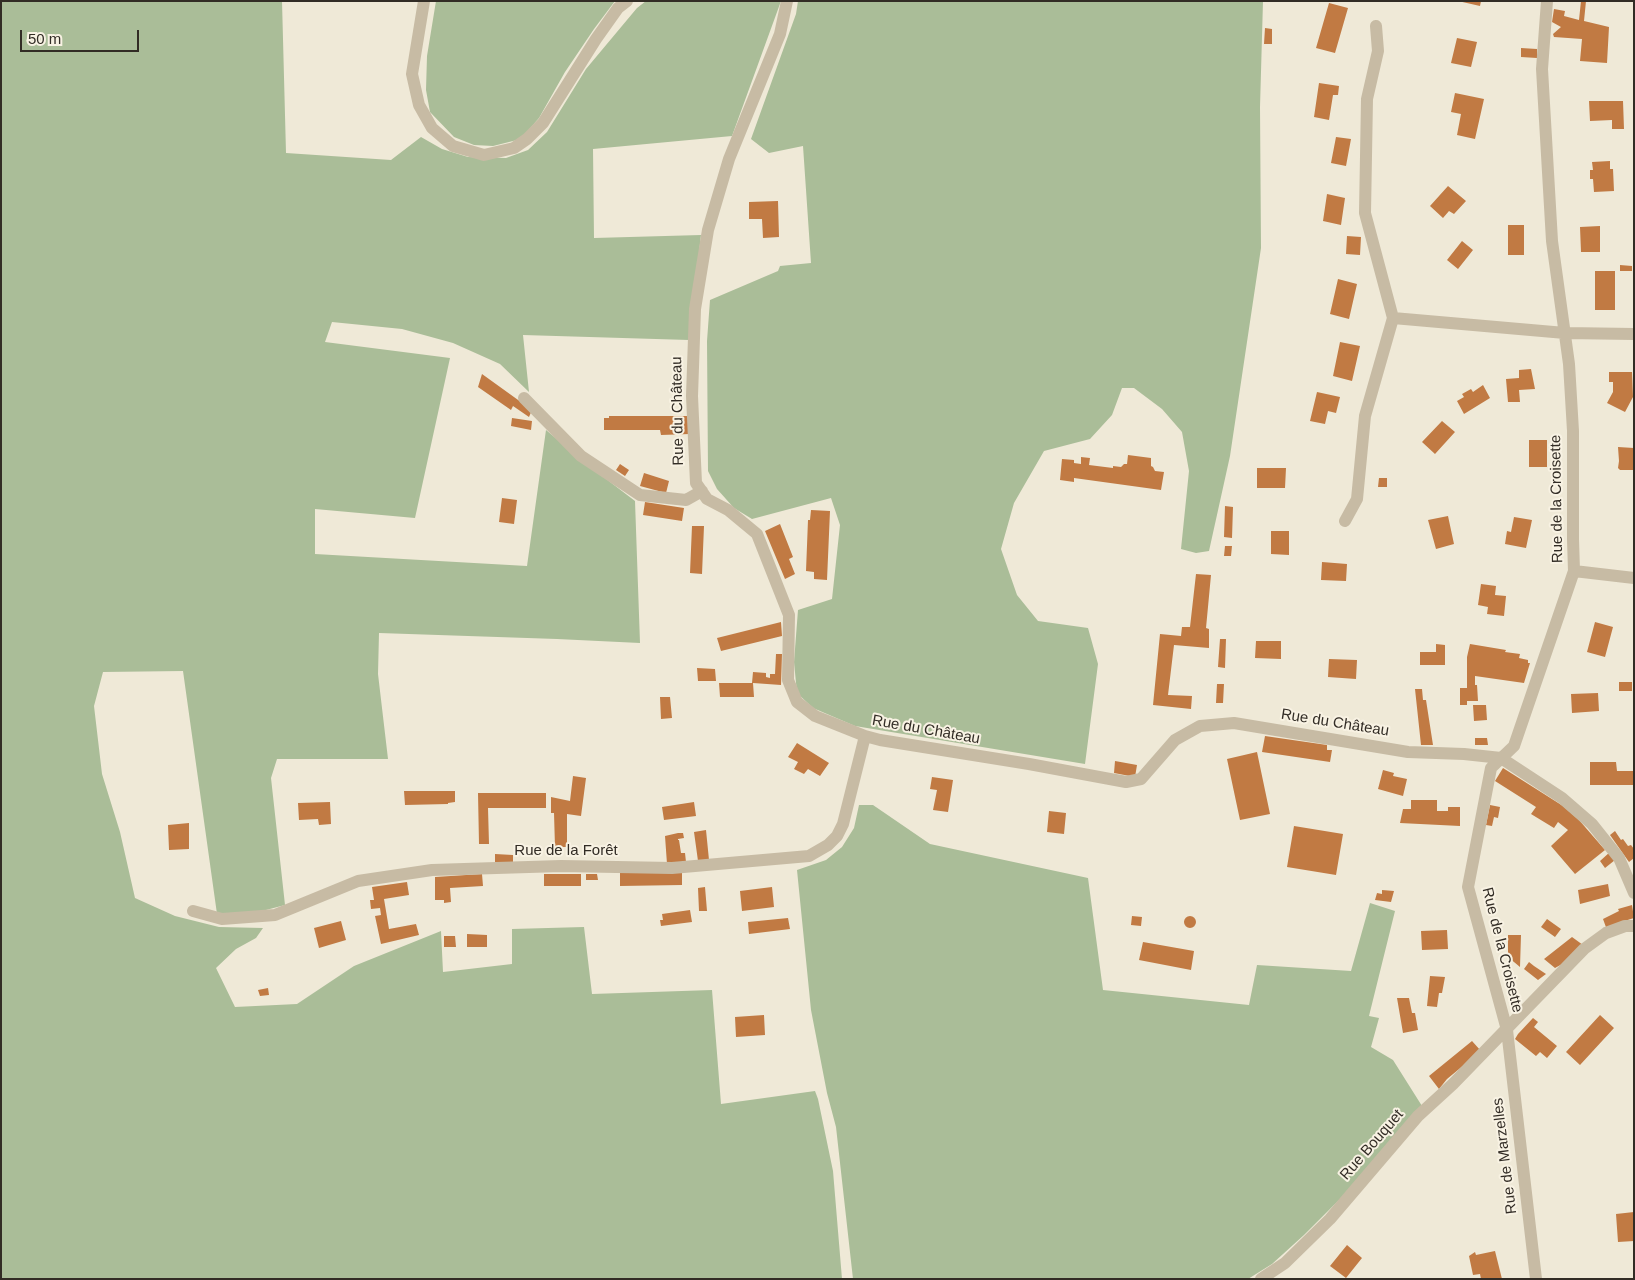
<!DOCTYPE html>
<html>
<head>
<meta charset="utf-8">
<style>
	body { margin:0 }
	#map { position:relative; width:1635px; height:1280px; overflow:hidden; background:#efe9d7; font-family:Arial,sans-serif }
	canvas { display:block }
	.frame { position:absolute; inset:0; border:2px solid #322c25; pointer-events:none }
	.scale { position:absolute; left:20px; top:30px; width:119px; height:22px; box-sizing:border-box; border:2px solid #322c25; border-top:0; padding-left:6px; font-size:15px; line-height:18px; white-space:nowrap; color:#322c25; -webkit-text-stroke:4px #f8f2e3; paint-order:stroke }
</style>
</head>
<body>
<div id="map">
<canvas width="1635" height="1280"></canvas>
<div class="frame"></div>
<div class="scale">50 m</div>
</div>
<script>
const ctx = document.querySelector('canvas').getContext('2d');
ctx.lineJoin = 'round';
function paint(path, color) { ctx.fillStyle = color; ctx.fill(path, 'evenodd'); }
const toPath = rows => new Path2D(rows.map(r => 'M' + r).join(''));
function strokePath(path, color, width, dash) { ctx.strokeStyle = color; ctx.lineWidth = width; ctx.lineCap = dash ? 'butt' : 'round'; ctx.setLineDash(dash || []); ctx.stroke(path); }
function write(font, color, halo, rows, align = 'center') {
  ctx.font = font + ' Arial,sans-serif'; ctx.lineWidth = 4; ctx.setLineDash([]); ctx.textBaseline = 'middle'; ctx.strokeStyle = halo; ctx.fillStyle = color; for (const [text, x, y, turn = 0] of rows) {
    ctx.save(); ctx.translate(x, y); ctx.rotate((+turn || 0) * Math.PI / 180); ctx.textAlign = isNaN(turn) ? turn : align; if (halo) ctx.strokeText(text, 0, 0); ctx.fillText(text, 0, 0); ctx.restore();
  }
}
const green = toPath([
	[1,1,282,1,286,153,391,160,421,137,442,149,468,157,506,158,528,150,547,132,586,69,637,8,646,1,781,1,732,136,593,149,594,238,701,235,689,340,523,335,529,392,500,364,453,343,402,329,332,322,325,342,450,358,415,518,315,509,315,554,527,566,546,430,584,462,635,501,640,643,557,639,379,633,378,674,388,759,277,759,271,778,285,905,247,915,217,914,183,671,103,672,94,706,102,774,120,832,135,898,175,916,219,927,263,928,256,938,236,949,216,968,235,1007,297,1004,354,966,441,931,443,972,512,964,512,929,584,927,592,994,712,990,721,1104,815,1091,818,1099,833,1171,842,1279,1,1279],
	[436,1,615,1,594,29,565,72,539,118,521,139,493,146,474,145,454,137,430,112,426,90,427,56],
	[798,1,1263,1,1260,107,1261,248,1230,456,1209,551,1196,553,1181,549,1189,471,1182,432,1162,409,1134,388,1122,388,1112,415,1090,439,1044,451,1014,503,1001,549,1017,595,1038,621,1088,628,1098,664,1085,764,855,726,813,708,797,693,794,662,798,610,832,599,840,525,831,498,752,519,734,508,717,489,708,471,707,341,710,300,778,271,780,266,811,263,803,146,769,153,751,139,796,14],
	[859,805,873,805,930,844,1088,878,1103,990,1249,1005,1257,965,1351,971,1370,903,1395,911,1369,1016,1379,1018,1371,1047,1393,1060,1422,1106,1348,1191,1304,1235,1272,1264,1248,1279,853,1279,836,1127,827,1093,811,1010,797,870,826,860,842,847,854,828]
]);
const building = toPath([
	[1458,1,1481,1,1480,6],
	[1581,1,1586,1,1584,21,1609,27,1607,63,1580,61,1582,39,1554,37,1553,34,1561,27,1552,22,1554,9,1565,11,1564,16,1579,20],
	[1329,3,1348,8,1335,53,1316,48],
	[1265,28,1272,29,1272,44,1264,44],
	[1457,38,1477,42,1471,67,1451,63],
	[1521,48,1537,49,1537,58,1521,57],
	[1319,83,1339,86,1338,95,1333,95,1329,120,1314,117],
	[1455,93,1484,99,1475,139,1457,135,1461,114,1451,112],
	[1589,101,1623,101,1624,129,1612,129,1612,120,1590,121],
	[1336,137,1351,139,1346,166,1331,163],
	[1610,161,1610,169,1613,169,1614,191,1594,192,1593,179,1590,179,1590,170,1593,170,1592,162],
	[1448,186,1466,201,1454,214,1449,211,1443,218,1430,206],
	[1327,194,1345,198,1341,225,1323,221],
	[778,201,779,237,763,238,762,219,749,219,749,202],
	[1508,225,1524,225,1524,255,1508,255],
	[1600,226,1600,252,1581,252,1580,227],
	[1347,236,1361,237,1360,255,1346,254],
	[1462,241,1473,250,1458,269,1447,260],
	[1620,265,1632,266,1632,271,1620,271],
	[1595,271,1615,271,1615,310,1595,310],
	[1338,279,1357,284,1349,319,1330,314],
	[1340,342,1360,346,1352,381,1333,376],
	[1531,369,1535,389,1519,390,1520,402,1508,402,1506,379,1519,378,1519,370],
	[1609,372,1632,372,1633,397,1625,412,1607,403,1613,392,1613,382,1609,382],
	[482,374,532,410,529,417,513,406,511,410,478,387],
	[1483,385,1490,398,1464,414,1457,401,1464,397,1462,394,1471,389,1473,392],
	[1317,392,1340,397,1336,413,1328,411,1325,424,1310,421],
	[609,416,689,416,690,434,661,435,660,430,604,430,604,418,609,418],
	[512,418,532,421,531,430,511,426],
	[1442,421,1455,432,1435,454,1422,442],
	[1529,440,1547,440,1547,467,1529,467],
	[1618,447,1634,448,1634,470,1620,470,1618,468,1619,461],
	[1128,455,1151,458,1151,466,1153,467,1155,471,1164,472,1161,490,1074,478,1074,482,1060,480,1062,459,1074,460,1074,463,1081,464,1081,457,1090,458,1089,465,1113,468,1113,466,1121,467,1124,464,1127,464],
	[620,464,629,470,625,476,616,470],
	[1257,468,1286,468,1285,488,1257,488],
	[644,473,669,481,666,493,640,486],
	[1379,478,1387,478,1387,487,1378,487],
	[502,498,517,500,514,524,499,522],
	[645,502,684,508,682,521,643,515],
	[1225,506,1233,507,1232,538,1224,537],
	[811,510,830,511,827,580,814,579,814,572,806,571,808,520,810,520],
	[1448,516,1454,544,1436,549,1428,520],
	[1514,517,1532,520,1526,548,1505,544,1507,531,1511,532],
	[780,524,793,557,789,559,795,574,785,579,765,531],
	[692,526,704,526,702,574,690,573],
	[1271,531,1289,531,1289,555,1271,554],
	[1225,546,1232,546,1231,556,1224,556],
	[1322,562,1347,564,1346,581,1321,580],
	[1196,574,1211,575,1206,628,1209,629,1209,648,1174,645,1168,695,1192,696,1191,709,1153,705,1160,634,1181,636,1182,627,1190,627],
	[1481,584,1496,586,1495,595,1506,596,1504,616,1487,614,1488,607,1478,605],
	[781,622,782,636,721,651,717,638],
	[1595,622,1613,627,1605,657,1587,652],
	[1220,639,1226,639,1225,668,1218,667],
	[1256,641,1281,641,1281,659,1255,658],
	[1436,644,1445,645,1445,665,1420,665,1420,652,1436,652],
	[1470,644,1506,650,1505,652,1520,654,1519,658,1528,660,1528,663,1530,663,1524,683,1475,676,1475,685,1477,685,1478,701,1467,701,1467,705,1460,705,1460,688,1467,688,1467,657],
	[776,654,782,654,781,685,753,683,754,697,720,697,719,683,752,683,753,672,766,673,766,677,770,678,770,674,775,674],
	[1329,659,1357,660,1356,679,1328,677],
	[697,668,715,669,716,681,698,681],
	[1619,682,1632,682,1632,691,1619,691],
	[1217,684,1224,684,1223,703,1216,703],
	[1415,689,1422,689,1423,700,1426,700,1433,745,1421,745],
	[1598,693,1599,711,1572,713,1571,694],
	[660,697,670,697,672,718,661,719],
	[1473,705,1486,705,1487,720,1474,721],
	[1265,736,1327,745,1327,750,1332,750,1330,762,1262,752],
	[1475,738,1487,738,1488,745,1475,745],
	[797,743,829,763,820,776,808,769,804,774,794,769,798,762,788,757],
	[1257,752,1270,814,1240,820,1227,759],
	[1115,761,1137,765,1135,777,1114,773],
	[1590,762,1616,762,1617,771,1634,771,1634,785,1590,785],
	[1503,768,1563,806,1579,820,1605,850,1575,874,1551,846,1568,830,1558,822,1554,828,1531,814,1536,807,1495,781],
	[1383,770,1394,773,1393,776,1407,779,1403,796,1378,789],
	[573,776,586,778,581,816,567,814,567,847,555,847,554,813,551,813,551,797,570,801],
	[932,777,953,780,948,812,933,810,937,790,930,789],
	[404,791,455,791,455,802,448,803,448,804,405,805],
	[478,793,546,793,546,808,488,808,489,844,479,844],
	[1411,800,1437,800,1437,811,1448,811,1448,807,1460,807,1460,826,1400,823,1403,809,1411,809],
	[330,802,331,824,319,825,318,819,299,820,298,803],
	[694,802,696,816,664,820,662,807],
	[1490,805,1500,807,1498,818,1494,817,1492,826,1486,825],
	[1049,811,1066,813,1064,834,1047,832],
	[189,823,189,849,169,850,168,825],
	[1294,826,1343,834,1336,875,1287,867],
	[706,830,709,860,698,861,694,832],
	[1615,831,1621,840,1623,839,1628,846,1631,845,1634,849,1634,858,1629,862,1610,835],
	[678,833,683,833,684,838,678,839,678,840,679,840,681,853,685,853,686,862,667,864,665,836],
	[1610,852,1615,860,1605,868,1600,861],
	[495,854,513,855,513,862,495,862],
	[620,873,682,873,682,885,620,886],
	[482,874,483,886,450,888,451,902,444,903,444,900,435,900,435,877],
	[544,874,581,874,581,886,544,886],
	[586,874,597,874,598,880,586,880],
	[407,882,409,895,384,899,389,929,416,924,419,935,381,944,375,916,381,915,380,908,371,909,370,900,374,900,372,887],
	[1608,884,1610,896,1580,904,1578,890],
	[705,887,707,911,699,911,698,888],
	[772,887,774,907,742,911,740,891],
	[1382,890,1394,891,1391,902,1375,900,1377,893,1382,894],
	[1632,905,1634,918,1621,922,1607,930,1603,919,1619,911,1618,909],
	[690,910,692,922,661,926,660,920,663,920,662,914],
	'1184 922a6 6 0 1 1 12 0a6 6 0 1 1-12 0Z',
	[1132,916,1142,917,1141,926,1131,925],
	[788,918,790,929,749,934,748,922],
	[1547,919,1561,929,1555,937,1541,927],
	[341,921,346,940,319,948,314,928],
	[1447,930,1448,949,1422,950,1421,931],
	[467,934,487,935,487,947,467,947],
	[1508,935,1521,935,1520,967,1508,957],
	[444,936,455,936,456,947,444,947],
	[1572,937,1583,945,1564,963,1555,968,1544,959],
	[1143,942,1194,951,1191,970,1139,960],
	[1529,962,1534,966,1546,974,1538,980,1524,969],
	[1430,976,1445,977,1442,993,1439,993,1437,1007,1427,1006],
	[268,988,269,995,260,996,258,990],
	[1397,998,1409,998,1412,1013,1415,1013,1418,1030,1403,1033],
	[764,1015,765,1035,736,1037,735,1017],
	[1600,1015,1614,1028,1580,1065,1566,1052],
	[1533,1018,1538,1022,1534,1027,1557,1046,1547,1058,1540,1052,1536,1056,1515,1039,1518,1034],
	[1472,1041,1481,1051,1447,1079,1439,1089,1429,1076],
	[1634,1212,1634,1241,1618,1242,1616,1214],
	[1347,1245,1362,1258,1346,1278,1330,1266],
	[1495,1251,1502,1279,1481,1279,1480,1274,1473,1275,1469,1256,1475,1252,1476,1255]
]);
const minor = toPath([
	[424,1,412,74,419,105,432,128,453,146,484,155,514,148,527,139,543,123,596,39,618,8,627,1],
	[787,1,780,34,729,159,708,230,695,309,692,396,696,483,707,499,728,510,757,534,789,615,788,680,797,702,815,716,865,736,880,740,1029,764,1126,782,1141,779,1175,740,1200,726,1234,723,1408,752,1464,754,1501,758,1562,798,1592,824,1619,858,1634,893],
	[1393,318,1565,333,1634,334],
	[524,398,581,456,640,495,686,500,702,491],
	[1345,521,1357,499,1365,416,1393,318,1365,213,1367,99,1378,51,1376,26],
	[1574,571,1634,578],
	[193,911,222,919,275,915,358,881,432,870,561,866,672,868,809,856,828,845,837,836,843,824,865,736],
	[1261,1279,1285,1263,1330,1219,1418,1116,1453,1084,1584,949,1606,933,1625,926,1634,926],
	[1536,1279,1507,1030,1468,887,1491,768,1514,746,1574,571,1573,539,1573,431,1569,364,1552,241,1542,69,1547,1]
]);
const streetNames = [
	["Rue du Château",678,411,-91],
	["Rue de la Croisette",1557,499,-91],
	["Rue du Château",1335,723,9],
	["Rue du Château",926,730,10],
	["Rue de la Forêt",566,851],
	["Rue de la Croisette",1502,950,76],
	["Rue Bouquet",1372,1145,-49],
	["Rue de Marzelles",1505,1156,-97]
];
paint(green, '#aabd98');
paint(building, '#c17a43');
strokePath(minor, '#c7bba4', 12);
write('15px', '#322c25', '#f8f2e3', streetNames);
</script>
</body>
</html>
